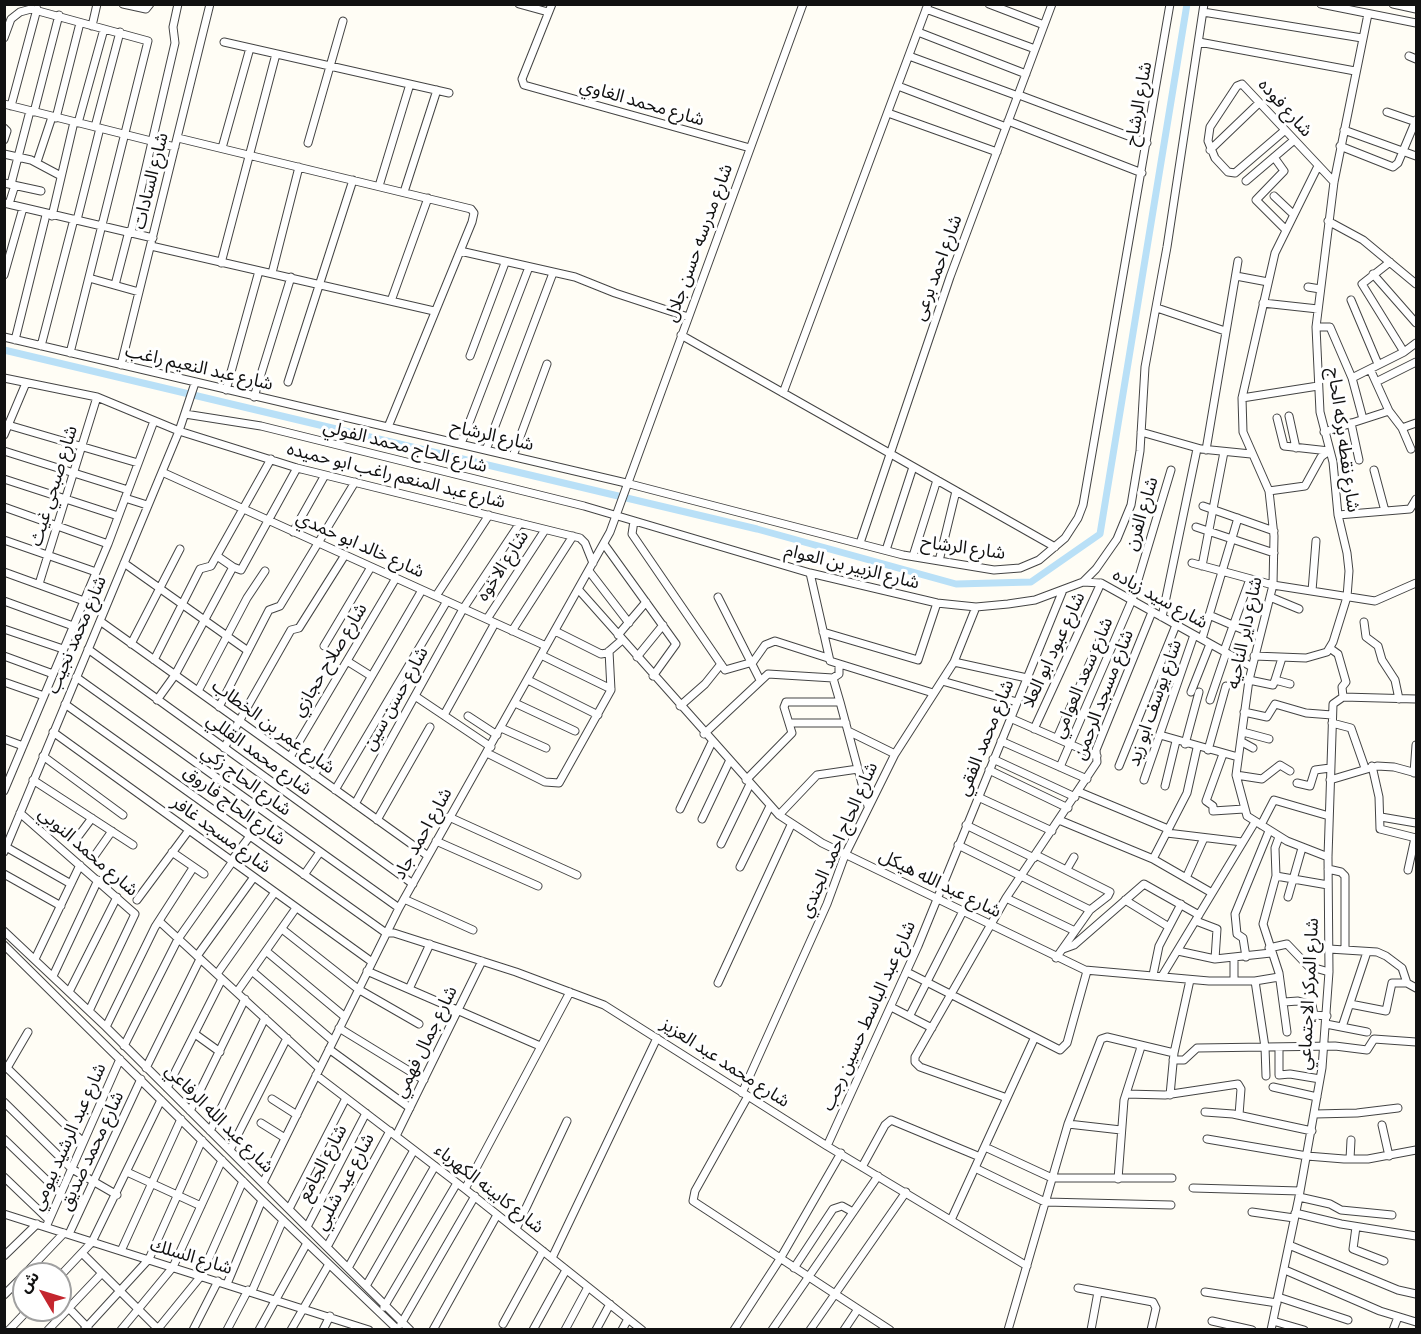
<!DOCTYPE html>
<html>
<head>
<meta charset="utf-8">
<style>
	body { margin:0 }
	#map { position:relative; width:1421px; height:1334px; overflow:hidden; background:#fffdf5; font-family:Bitter,"Noto Sans Arabic",serif }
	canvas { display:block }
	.frame { position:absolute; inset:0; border:6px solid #111; pointer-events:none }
	.north { position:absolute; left:12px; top:1262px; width:60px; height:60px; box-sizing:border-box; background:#fff; border:2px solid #a0a0a0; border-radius:50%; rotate:308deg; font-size:16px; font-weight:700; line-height:24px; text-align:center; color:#111 }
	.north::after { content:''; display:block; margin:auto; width:21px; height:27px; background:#c4262e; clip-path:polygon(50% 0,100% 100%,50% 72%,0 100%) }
</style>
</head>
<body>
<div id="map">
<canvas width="1421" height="1334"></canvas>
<div class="frame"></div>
<div class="north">ش</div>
</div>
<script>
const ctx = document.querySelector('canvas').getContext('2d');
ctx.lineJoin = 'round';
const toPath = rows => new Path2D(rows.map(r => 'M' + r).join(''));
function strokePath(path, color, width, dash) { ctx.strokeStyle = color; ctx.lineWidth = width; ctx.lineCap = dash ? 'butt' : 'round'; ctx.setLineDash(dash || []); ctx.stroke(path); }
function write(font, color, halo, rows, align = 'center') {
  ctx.font = font + ' Bitter,"Noto Sans Arabic",serif'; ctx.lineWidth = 6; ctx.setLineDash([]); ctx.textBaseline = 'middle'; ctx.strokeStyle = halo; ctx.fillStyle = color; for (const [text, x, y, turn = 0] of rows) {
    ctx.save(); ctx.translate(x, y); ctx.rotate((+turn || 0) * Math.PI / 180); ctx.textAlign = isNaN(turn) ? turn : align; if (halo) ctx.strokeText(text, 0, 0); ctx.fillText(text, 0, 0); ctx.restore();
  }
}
const canal = toPath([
	[4,350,757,529,956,584,1031,582,1100,534,1187,4]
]);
const street = toPath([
	[123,4,146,9,150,4],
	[519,4,548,12],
	[552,4,522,79,524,85,750,148],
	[989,4,1044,25],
	[1321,4,1416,23],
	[1393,4,1416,9],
	[926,9,1035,49],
	[1203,12,1362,38],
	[92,26,97,4],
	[918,32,1026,74],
	[4,38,11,19,20,12,31,9,148,41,70,353],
	[224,42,449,93],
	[1199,42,1355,71],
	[909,56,1018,96],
	[1409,56,1416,59],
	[898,86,1006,127],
	[1019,95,1147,143],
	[4,104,175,147],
	[11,106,37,9],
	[34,112,59,15],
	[1387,112,1416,122],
	[888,113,997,152],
	[56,118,80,23],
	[1008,121,1142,173],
	[78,123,104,29],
	[95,127,120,32],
	[4,128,7,131,4,140],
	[1344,130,1416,156],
	[1284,131,1235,173,1228,172,1215,158,1208,141,1210,127,1237,86,1242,84,1334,182],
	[178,138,471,209,474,213,472,222,388,427],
	[308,143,343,21],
	[1340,146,1393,167,1398,163,1416,120],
	[222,148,250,48],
	[1210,150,1259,103],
	[4,154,31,160,61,176],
	[1274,157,1284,171,1256,200,1285,229],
	[37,162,52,117],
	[1318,166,1275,253,1242,398,1243,432,1269,491,1274,536,1273,585,1249,680,1236,775,1247,816,1287,841,1328,857],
	[1246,181,1293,141],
	[4,183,41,191],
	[11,184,30,111],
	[379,186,410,84],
	[404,192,437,90],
	[1274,196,1293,214],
	[4,203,153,238],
	[9,204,15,185],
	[52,216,74,122],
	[77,220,100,128],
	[1328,221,1363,240,1416,284],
	[131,232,175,43,173,27,178,4],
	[151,246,434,311],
	[460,251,575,277,615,293,688,317],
	[1390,262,1362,284,1404,352],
	[221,263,276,54],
	[272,273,299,167],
	[1373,274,1416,323],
	[4,275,23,208],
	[1236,276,1268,282],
	[89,278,139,292],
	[115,285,129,231],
	[1308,287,1320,289],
	[1351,300,1378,364],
	[391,301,428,198],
	[1263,303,1318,309],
	[1157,308,1225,331],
	[1316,327,1330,327,1352,378,1363,419],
	[681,335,1055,547],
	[4,337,626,483,903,555,994,570,1020,568,1039,560,1065,538,1078,518,1083,505,1170,4],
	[15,340,46,215],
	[41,346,74,219],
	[470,356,505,263],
	[121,365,210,4],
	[1370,369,1389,411,1402,428,1411,449],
	[4,378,97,397,179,431,297,468,580,538,585,543,593,563],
	[1352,378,1404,352,1416,343],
	[288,382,353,180],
	[1376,382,1416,362],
	[226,390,259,271],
	[783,393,928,4],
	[254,397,291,277],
	[1242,398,1318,386],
	[185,414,261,426,584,506,810,573,937,603,976,607,1008,604,1035,600,1083,582,1101,583,1252,667],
	[1289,416,1296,448],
	[1277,418,1284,446,1329,451],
	[1351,423,1359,460],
	[8,425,138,463],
	[1402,428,1416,423],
	[1141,432,1201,449,1251,454],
	[1324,432,1389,411],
	[4,435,26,383],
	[461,444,529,267],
	[486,450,553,273],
	[1206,450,1238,261],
	[4,451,128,490],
	[513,456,547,364],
	[1374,470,1385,511],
	[162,472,546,646],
	[4,479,118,516],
	[1269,491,1305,486,1321,457,1329,451],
	[125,498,147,505],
	[1203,506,1274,531],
	[4,507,108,544],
	[1338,515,1410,509,1416,499],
	[634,521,632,534,725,670,753,662,765,645,775,641,828,658],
	[1196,527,1274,553],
	[293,532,325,475],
	[4,540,96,572],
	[860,543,950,277,1052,4],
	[604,544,676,644,653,676],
	[886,550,913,467],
	[217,556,233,567],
	[913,556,937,480],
	[939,561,956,491],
	[124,563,248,651],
	[1192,563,1273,585,1375,601,1416,583],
	[1202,566,1224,452],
	[589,571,629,623],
	[4,572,84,601],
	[810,573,830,661,933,693],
	[1083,582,1096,569,1117,539,1131,505,1140,451,1145,367,1167,247,1204,4],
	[39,584,97,397],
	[578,589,779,815,822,843,1085,970,1209,981,1255,981,1279,977],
	[1312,591,1316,541],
	[436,596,489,515],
	[718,597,760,680],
	[1270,597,1299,609],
	[4,601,73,626],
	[1209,615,1258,636],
	[1162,617,1197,449],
	[487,619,545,530],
	[100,621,428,856],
	[1364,622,1366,637,1378,646,1382,660,1395,680,1399,699],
	[4,629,63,649],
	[512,631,573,536],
	[555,631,601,654,607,653,622,640],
	[823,632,918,660,937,603],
	[618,635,646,602],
	[1202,639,1238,518],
	[131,644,180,549],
	[324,646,371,567],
	[88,649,413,884],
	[1331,649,1338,654,1346,682,1342,687,1343,697],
	[1224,651,1250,579],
	[541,655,611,689],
	[4,656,53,674],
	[1254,656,1306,658,1327,652,1333,642,1347,597,1349,571,1347,553,1338,515,1333,462,1320,412,1316,327,1334,182,1368,14],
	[637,657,663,625],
	[154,660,200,569,211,566,271,459],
	[347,661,371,676],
	[954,662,1027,678],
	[1158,671,1178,680],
	[76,677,399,908],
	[833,678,840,702],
	[528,680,598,715],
	[1249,680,1273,685,1275,680,1290,684],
	[1275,680,1282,658],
	[942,681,1017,702],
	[4,682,44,696],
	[198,691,247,598,265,571],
	[1191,692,1210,644],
	[415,696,491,747],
	[157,700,175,675,233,567,241,570,297,468],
	[1210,700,1226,653],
	[515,703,575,731],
	[65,704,386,933,394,933,516,972,604,1005,827,1146,1027,1266],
	[680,706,705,684,721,664],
	[219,707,269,610,280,606,355,482],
	[1244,712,1267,717,1275,704,1306,713,1332,715],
	[444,715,495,623],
	[468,716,497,735],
	[1010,718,1097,756],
	[789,723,846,723],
	[1332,723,1351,728,1365,768],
	[501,728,546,748],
	[1034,729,1101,583],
	[848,731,895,754],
	[53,732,372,962],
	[1243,732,1269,739],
	[704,734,768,674,833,678,839,674,839,665],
	[1160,735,1238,757],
	[1057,738,1103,633],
	[4,739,23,746],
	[1001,741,1087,779],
	[1242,742,1253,748],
	[1185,744,1199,692],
	[224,748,291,630,299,628,345,555],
	[1208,750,1226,686],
	[487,753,545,782,559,783,611,690,609,651],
	[1223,754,1206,801,1213,806,1213,811,1244,809],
	[43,756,123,815],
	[290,757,396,578],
	[993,759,1075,797],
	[1119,766,1176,625],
	[1372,766,1379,797,1380,829,1416,838],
	[1060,767,1132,600,1171,470],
	[989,770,1068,808],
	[1414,773,1416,745],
	[314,775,422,590],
	[1236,775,1262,779,1280,765,1290,771],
	[33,780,133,845],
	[746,780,792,733,784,707,786,702,840,702,868,806],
	[1144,780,1194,635],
	[1330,780,1377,766,1394,767,1416,773],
	[1297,783,1310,786,1315,770,1330,768],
	[1165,786,1176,741],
	[335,790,447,601],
	[4,791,108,544,154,421],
	[1079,792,1168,829],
	[978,797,1052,831],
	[355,804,463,609,520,523],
	[680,809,712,742],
	[20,813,135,914,89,1011],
	[779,815,817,775,858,769],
	[449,817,577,875],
	[1381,817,1416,823],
	[702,819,729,762],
	[377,820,430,727],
	[1059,820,1153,859,1212,893],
	[966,825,1034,858],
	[1261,825,1274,800,1329,816],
	[1167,833,1242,842],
	[1279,837,1275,848,1276,876,1263,924,1279,973,1287,1032],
	[436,841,538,886],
	[74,842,92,818],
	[721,844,750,784],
	[958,845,1090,910],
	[6,847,71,884],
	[4,852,179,431,195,383],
	[172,852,204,874],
	[1036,855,1110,892,1108,896,1090,910,1056,958],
	[93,858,112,831],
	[1153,859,1187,793,1197,748],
	[231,861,250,836],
	[740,867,770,806],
	[1067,869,1074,857],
	[1328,869,1341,872,1345,876,1345,950],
	[1408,870,1415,838],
	[4,874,61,906],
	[304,875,320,852],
	[1276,876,1328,885],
	[1186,878,1204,838],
	[1288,897,1302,848],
	[1006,898,1075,931],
	[404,899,473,930],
	[137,900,189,830],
	[1125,900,1169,927],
	[159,921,319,1068],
	[1196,921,1217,929,1215,959],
	[282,929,358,989,419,1024],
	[4,931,106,1027,410,1330],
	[4,945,262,1200,398,1330],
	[1269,948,1287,944,1308,966,1329,972],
	[1063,949,1074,945,1144,884,1199,915],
	[1329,949,1377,952,1386,956,1402,968,1407,983,1416,988],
	[266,951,345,1017],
	[1178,951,1215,959,1271,953],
	[197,956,254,877],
	[1246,957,1243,938,1237,934,1235,914,1269,831],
	[35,959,80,865],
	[252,971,333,1041],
	[367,971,540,1046],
	[907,972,1060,1050,1067,1043,1087,971],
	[217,974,275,892],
	[1153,975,1159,946,1181,904],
	[53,976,98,880],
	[1162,976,1255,822],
	[1234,981,1234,958],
	[1255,981,1265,1047,1266,1076],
	[718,983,791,825],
	[409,989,430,944],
	[69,992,117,897],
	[237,992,296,908],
	[1284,1002,1298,1001,1312,1005,1314,1015,1327,1016],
	[1350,1004,1386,1011,1392,983,1407,983],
	[891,1007,932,1028],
	[910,1015,963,911],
	[1326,1024,1367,1032],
	[106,1027,155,927,193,868],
	[1342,1027,1367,952],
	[339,1028,424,1080],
	[195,1034,220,1052],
	[124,1046,178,939,233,861],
	[1279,1047,1279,1075,1290,1074,1320,1079],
	[329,1049,410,1108],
	[1173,1060,1184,1060,1197,1048,1335,1046,1367,1050,1374,1039,1416,1042],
	[4,1065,83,1142],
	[7,1068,28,1032],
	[146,1068,200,959],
	[316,1075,465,1189,642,1330],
	[1273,1087,1317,1097],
	[167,1088,222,979],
	[742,1093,827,904,845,855,895,754,954,662,976,607],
	[1126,1094,1165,1095,1238,1084,1241,1089,1239,1115],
	[1170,1095,1174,1053,1190,980],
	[748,1096,695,1191,693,1201,890,1330],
	[1007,1098,920,1067,915,1062,915,1057,1006,898,1097,762,1096,750,1152,612],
	[272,1099,297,1115],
	[4,1102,72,1169,117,1195],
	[190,1111,245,999],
	[1205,1112,1233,1114,1312,1131],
	[1315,1114,1357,1113,1398,1108],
	[261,1123,285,1138],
	[1068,1124,1121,1130],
	[1382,1125,1389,1156],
	[210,1131,265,1018],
	[396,1136,482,961],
	[4,1139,61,1194],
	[1207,1139,1307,1156,1344,1159,1368,1159,1416,1150],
	[827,1146,918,946,1063,590],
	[985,1147,1052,1178,1172,1178],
	[230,1150,287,1038],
	[1350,1159,1351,1140],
	[862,1167,885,1125,891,1120,980,1157],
	[975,1168,1045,1202,1171,1205],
	[127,1172,201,1206],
	[4,1177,49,1220],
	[1118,1179,1124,1100,1141,1047],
	[263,1183,399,908,610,532,803,4],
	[1193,1188,1300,1191],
	[465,1189,570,992],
	[1299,1197,1330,1204,1341,1210,1392,1215],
	[289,1209,346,1098],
	[1252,1212,1294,1218],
	[1295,1213,1341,1224,1416,1236],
	[4,1214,369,1330],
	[951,1220,1034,1039],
	[46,1227,120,1059],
	[307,1227,366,1113],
	[1356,1227,1353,1249,1384,1261],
	[516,1229,567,1121],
	[69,1234,141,1079],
	[1289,1245,1398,1290,1416,1294],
	[327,1247,390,1131],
	[121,1251,181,1119],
	[82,1253,159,1330],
	[4,1256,37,1224],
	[552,1258,657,1038],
	[348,1268,414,1150],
	[794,1268,833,1209,842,1206,853,1212],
	[1285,1270,1380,1311,1416,1322],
	[25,1274,64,1233],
	[60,1276,92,1242,161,1100],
	[227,1284,262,1200],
	[366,1286,435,1166],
	[1078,1288,1153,1302,1156,1308,1151,1330],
	[252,1291,283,1220],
	[1205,1292,1277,1303],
	[4,1295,24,1275],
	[1278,1297,1348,1320],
	[60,1299,88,1328],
	[384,1307,457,1183],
	[1212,1321,1252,1330],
	[1273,1321,1304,1330],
	[401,1324,475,1196],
	[503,1324,543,1251],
	[9,1330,28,1310],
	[48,1330,102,1273],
	[84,1330,149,1259,202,1140],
	[121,1330,173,1267,222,1160],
	[157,1330,201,1276,243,1181],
	[193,1330,218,1281],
	[227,1330,248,1290],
	[259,1330,307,1243],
	[291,1330,329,1264],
	[323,1330,330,1316],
	[433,1330,497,1215],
	[533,1330,566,1270],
	[565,1330,588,1287],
	[596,1330,610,1304],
	[622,1330,628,1319],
	[734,1330,780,1259,841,1153],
	[772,1330,878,1176],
	[810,1330,906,1192],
	[844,1330,858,1309],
	[1008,1330,1068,1124,1101,1039,1107,1037,1174,1053],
	[1091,1330,1098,1292],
	[1271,1330,1299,1197,1322,1068,1329,972,1328,857,1333,704,1343,697,1416,699],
	[1393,1330,1398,1317]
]);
const streetNames = [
	["شارع محمد الغاوي",642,103,16],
	["شارع الرشاح",1139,104,-80],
	["شارع فوده",1285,108,48],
	["شارع السادات",151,181,-76],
	["شارع مدرسه حسن جلال",699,243,-70],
	["شارع احمد برعى",938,268,-70],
	["شارع عبد النعيم راغب",199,368,13],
	["شارع الرشاح",492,436,13],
	["شارع نقطه بركه الحاج",1343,440,82],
	["شارع الحاج محمد الفولي",405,447,14],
	["شارع عبد المنعم راغب ابو حميده",396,476,14],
	["شارع صبحي غيث",54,486,-73],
	["شارع الفرن",1142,514,-73],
	["شارع خالد ابو حمدي",360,545,24],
	["شارع الرشاح",963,548,8],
	["شارع الاخوه",503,566,-57],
	["شارع الزبير بن العوام",852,567,14],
	["شارع سيد زياده",1160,599,29],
	["شارع داير الناحيه",1245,633,-78],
	["شارع محمد نجيب",77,635,-67],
	["شارع عبود ابو العلا",1054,650,-65],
	["شارع صلاح حجازي",330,660,-59],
	["شارع سعد العوامي",1083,678,-67],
	["شارع مسجد الرحمن",1104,695,-69],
	["شارع حسن سين",396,699,-61],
	["شارع يوسف ابو زيد",1155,703,-71],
	["شارع عمر بن الخطاب",273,727,36],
	["شارع محمد الفقي",986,738,-68],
	["شارع محمد القللي",259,755,36],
	["شارع الحاج زكي",246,781,36],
	["شارع الحاج فاروق",234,806,36],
	["شارع احمد جاد",423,834,-61],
	["شارع مسجد غافر",221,835,36],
	["شارع الحاج احمد الجندي",839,840,-66],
	["شارع محمد النوبي",88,852,41],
	["شارع عبد الله هيكل",940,884,26],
	["شارع المركز الاجتماعي",1309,994,-87],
	["شارع عبد الباسط حسين رجب",869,1016,-66],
	["شارع جمال فهمي",426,1042,-64],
	["شارع محمد عبد العزيز",725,1063,33],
	["شارع عبد الله الرفاعي",219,1119,45],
	["شارع عبد الرشيد بيومي",69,1137,-66],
	["شارع محمد صديق",92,1151,-65],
	["شارع الجامع",323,1163,-62],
	["شارع عيد شلبي",345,1182,-62],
	["شارع كابينه الكهرباء",489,1189,38],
	["شارع السلك",191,1257,17]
];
strokePath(canal, '#b9e0f7', 7);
strokePath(street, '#444', 9);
strokePath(street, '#fff', 7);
write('18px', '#111', '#fff', streetNames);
</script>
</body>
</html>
